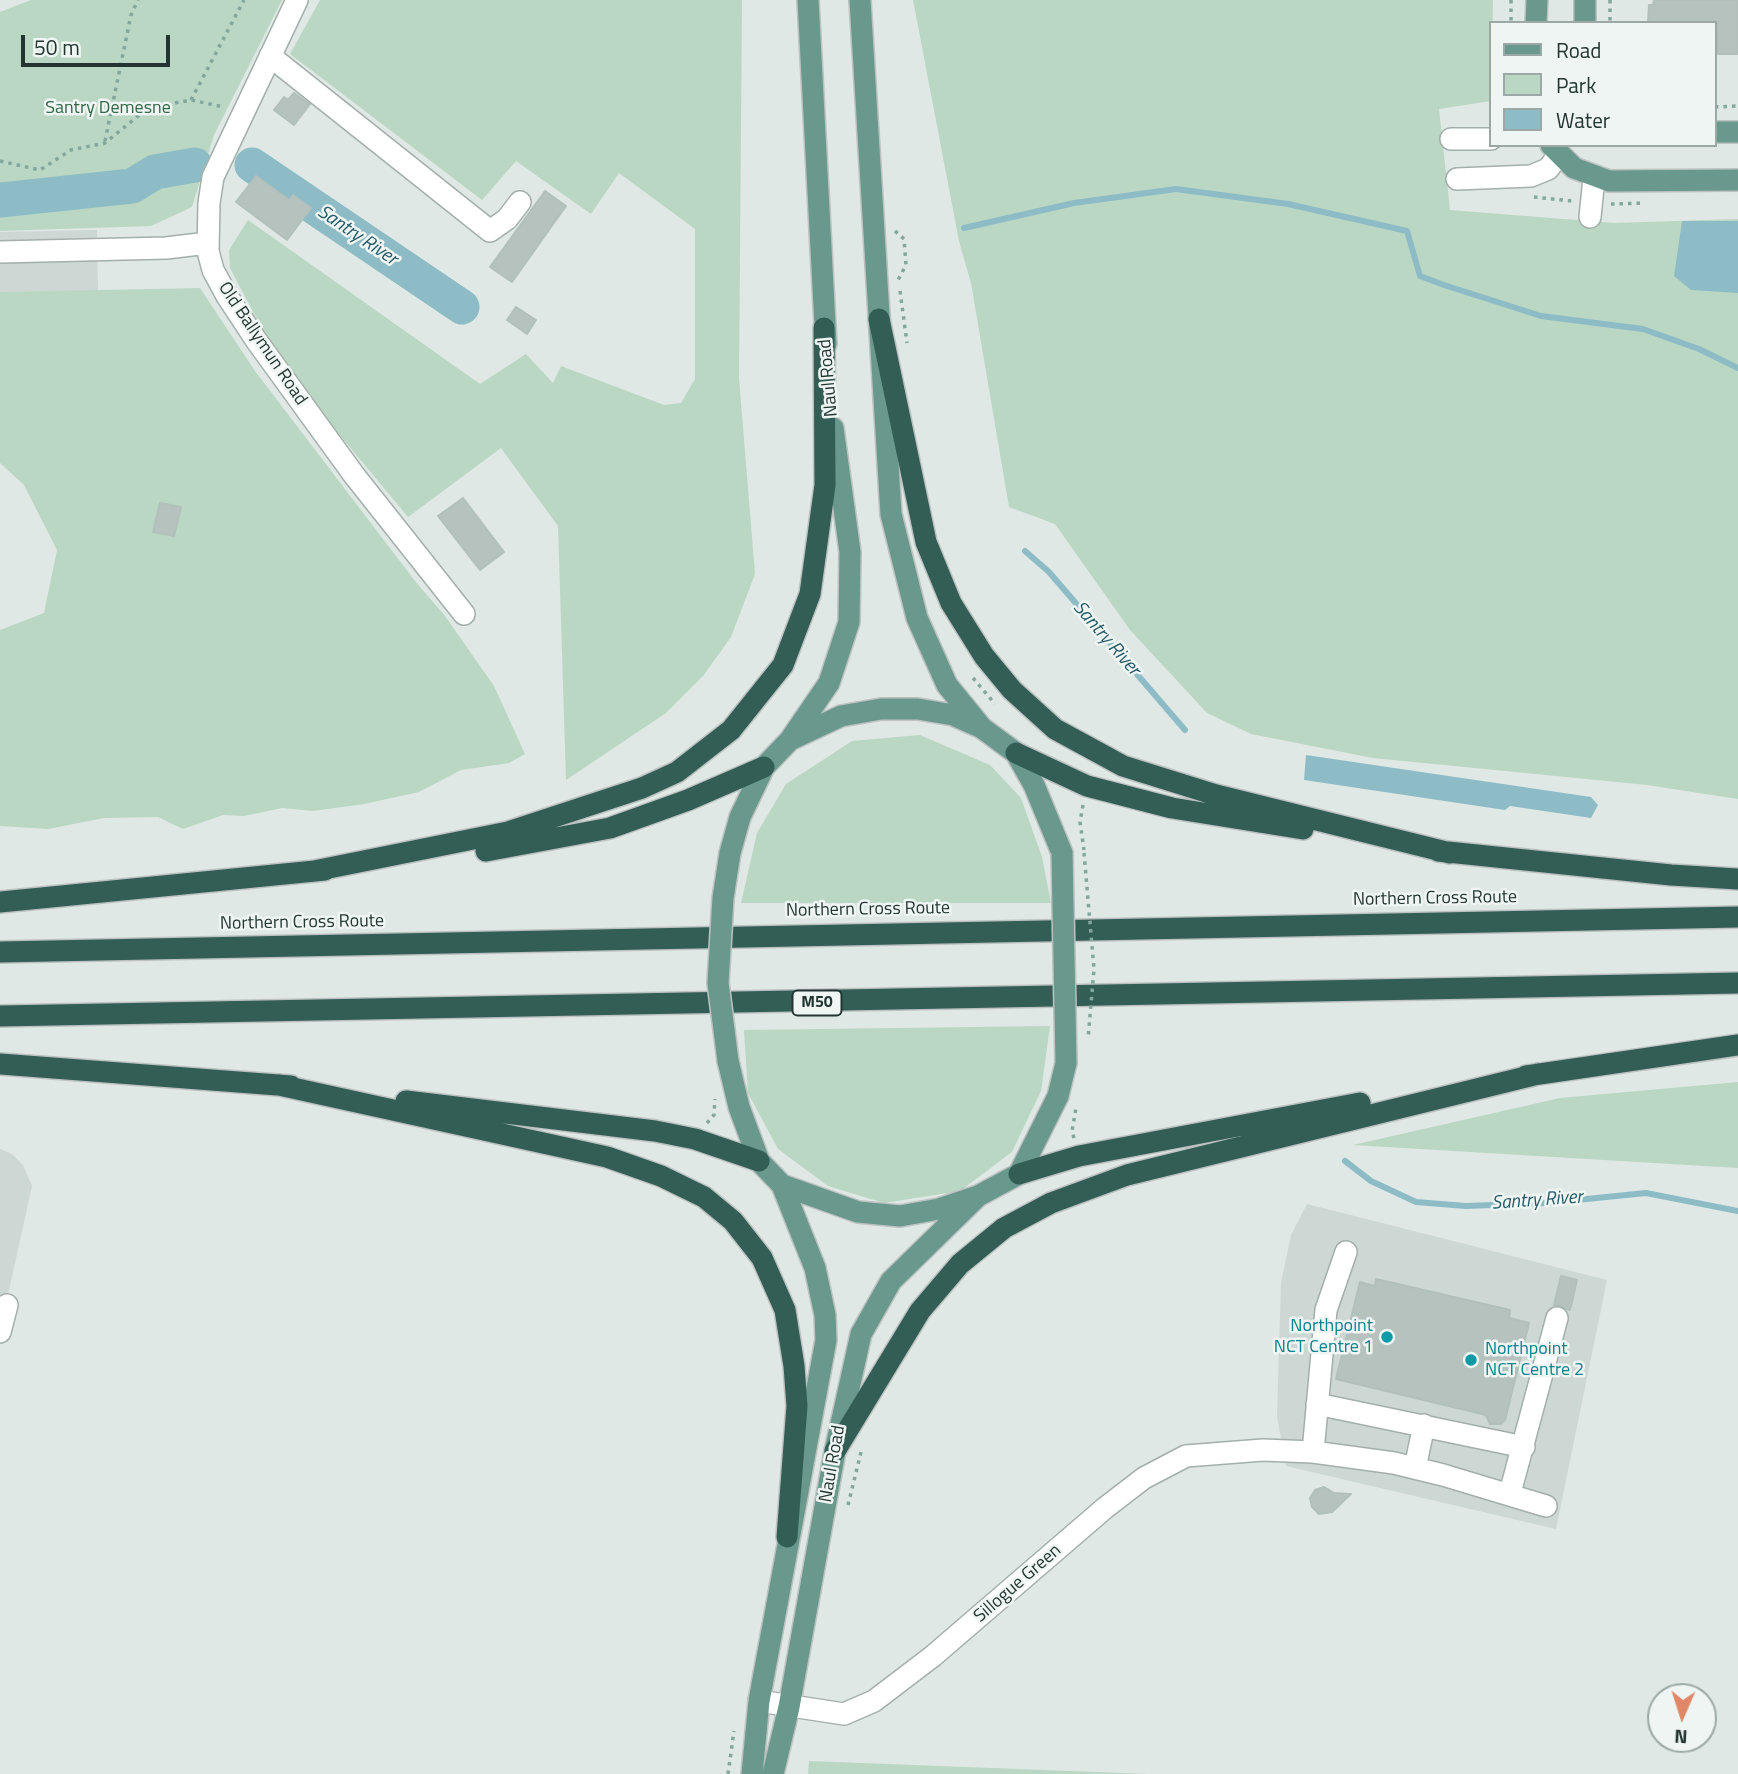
<!DOCTYPE html>
<html>
<head>
<meta charset="utf-8">
<style>
	body { margin:0 }
	#map { position:relative; width:1738px; height:1774px; overflow:hidden; background:#dfe8e4; font-family:"Titillium Web",sans-serif }
	canvas { display:block }
	.legend { position:absolute; left:1489px; top:21px; width:228px; height:126px; box-sizing:border-box; background:#eef5f2; border:2px solid #9ca8a5; margin:0; padding:9px 12px; list-style:none; font-size:21px; color:#223531 }
	.legend li { display:flex; align-items:center; gap:14px; height:35px }
	.legend b { width:35px; border:2px solid #9ca8a5 }
	.north { position:absolute; left:1647px; top:1683px; width:70px; height:70px; box-sizing:border-box; background:#eef5f2; border:2px solid #9ca8a5; border-radius:50%; rotate:183deg; font-size:19px; font-weight:700; line-height:28px; text-align:center; color:#223531 }
	.north::after { content:''; display:block; margin:auto; width:24px; height:32px; background:#df8766; clip-path:polygon(50% 0,100% 100%,50% 72%,0 100%) }
	.scale { position:absolute; left:21px; top:35px; width:149px; height:32px; box-sizing:border-box; border:4px solid #223531; border-top:0; padding-left:9px; font-size:21px; line-height:24px; white-space:nowrap; color:#223531; -webkit-text-stroke:5px #eef5f2; paint-order:stroke }
</style>
</head>
<body>
<div id="map">
<canvas width="1738" height="1774"></canvas>
<ul class="legend">
<li><b style="height:9px;background:#69988d"></b>Road</li>
<li><b style="height:19px;background:#bad7c3"></b>Park</li>
<li><b style="height:19px;background:#8dbcc6"></b>Water</li>
</ul>
<div class="north">N</div>
<div class="scale">50 m</div>
</div>
<script>
const ctx = document.querySelector('canvas').getContext('2d');
ctx.lineJoin = 'round';
function paint(path, color) { ctx.fillStyle = color; ctx.fill(path, 'evenodd'); }
const toPath = rows => new Path2D(rows.map(r => 'M' + r).join(''));
function strokePath(path, color, width, dash) { ctx.strokeStyle = color; ctx.lineWidth = width; ctx.lineCap = dash ? 'butt' : 'round'; ctx.setLineDash(dash || []); ctx.stroke(path); }
function write(font, color, halo, rows, align = 'center') {
  ctx.font = font + ' "Titillium Web",sans-serif'; ctx.lineWidth = 5; ctx.setLineDash([]); ctx.textBaseline = 'middle'; ctx.strokeStyle = halo; ctx.fillStyle = color; for (const [text, x, y, turn = 0] of rows) {
    ctx.save(); ctx.translate(x, y); ctx.rotate((+turn || 0) * Math.PI / 180); ctx.textAlign = isNaN(turn) ? turn : align; if (halo) ctx.strokeText(text, 0, 0); ctx.fillText(text, 0, 0); ctx.restore();
  }
}
const built = toPath([
	[97,230,98,291,0,292,0,232],
	[0,1149,12,1154,23,1165,32,1186,0,1331],
	[1307,1204,1607,1280,1556,1529,1286,1466,1277,1416,1281,1283,1291,1235]
]);
const green = toPath([
	[31,0,282,0,214,135,192,207,151,226,0,231,0,12],
	[320,0,742,0,739,378,755,574,731,637,703,676,666,713,566,780,558,526,501,448,408,517,304,392,272,348,230,268,229,250,248,220,480,384,526,354,553,383,561,366,664,405,681,403,695,379,695,229,619,173,591,214,516,161,482,200,290,54],
	[913,0,1493,0,1491,101,1439,109,1450,210,1614,223,1738,219,1738,799,1647,785,1373,758,1251,734,1207,713,1130,630,1055,524,1009,507,971,283,959,241],
	[200,288,255,371,415,581,445,616,494,686,525,754,509,763,461,770,419,792,364,804,313,811,282,808,244,816,223,815,183,829,158,817,104,818,48,829,0,826,0,630,44,613,57,550,24,485,0,463,0,292],
	[920,735,990,765,1021,798,1042,857,1051,903,741,903,757,833,786,784,852,741],
	[1050,1026,1041,1091,1012,1152,960,1191,884,1203,828,1186,778,1149,748,1093,744,1030],
	[1738,1082,1738,1168,1353,1145,1560,1098],
	[809,1761,1148,1774,808,1774]
]);
const water = toPath([
	[1682,221,1738,221,1738,293,1691,290,1674,276],
	[1306,755,1591,797,1598,805,1591,818,1510,806,1505,810,1304,780]
]);
const stream = toPath([
	[964,228,1074,203,1176,189,1288,204,1407,231,1420,276,1444,285,1541,316,1643,329,1699,349,1738,368],
	[1025,551,1049,572,1185,730],
	[1345,1161,1371,1181,1416,1202,1466,1206,1547,1203,1646,1193,1738,1211]
]);
const river = toPath([
	[252,165,462,307],
	[0,200,132,186,155,172,195,165]
]);
const building = toPath([
	[1654,0,1738,0,1738,54,1718,54,1717,23,1648,23,1649,5,1653,5,1654,0],
	[294,93,310,104,294,125,274,110,284,97,288,100,294,93],
	[256,176,289,200,293,195,311,208,287,240,236,202,256,176],
	[545,191,566,206,512,282,490,267,545,191],
	[516,307,536,320,527,334,507,320,516,307],
	[463,498,504,552,480,570,438,516,463,498],
	[160,503,181,507,174,536,153,532,160,503],
	[1561,1276,1577,1280,1570,1310,1554,1305,1561,1276],
	[1376,1279,1510,1310,1509,1318,1529,1323,1505,1420,1501,1424,1490,1424,1486,1415,1336,1379,1360,1282,1375,1286,1376,1279],
	[1324,1487,1334,1493,1351,1494,1332,1512,1319,1514,1312,1507,1310,1498,1315,1490,1324,1487]
]);
const path = toPath([
	[1511,0,1511,23],
	[1610,0,1610,23],
	[191,100,244,0],
	[1715,107,1738,106],
	[105,141,131,15,138,0],
	[0,161,40,170,71,150,105,143,148,108,191,100,224,107],
	[1534,197,1572,201],
	[1611,204,1645,203],
	[895,231,904,239,906,265,898,280],
	[900,291,907,343],
	[973,678,995,704],
	[1083,805,1080,822,1084,850],
	[707,1123,714,1115,715,1099],
	[1074,1138,1072,1131,1076,1108],
	[848,1505,862,1448],
	[728,1774,734,1731]
]);
const minor = toPath([
	[297,0,213,177,209,203,208,251,213,270,227,296,256,340,354,475,464,614],
	[270,56,490,231,507,219,520,202],
	[1451,139,1491,139],
	[1457,179,1531,176,1548,169,1559,155],
	[1590,217,1594,178],
	[0,252,166,248,208,243],
	[0,1332,7,1305],
	[1317,1404,1524,1447],
	[1313,1452,1326,1310,1346,1252],
	[1415,1468,1424,1425],
	[1510,1493,1557,1318],
	[759,1701,844,1714,874,1701,933,1656,1105,1508,1144,1478,1186,1456,1263,1450,1313,1452,1394,1463,1443,1475,1546,1506]
]);
const major = toPath([
	[808,0,826,344],
	[860,0,891,514,917,618,947,685,982,728],
	[1585,0,1585,23],
	[1536,23,1537,0],
	[1715,132,1738,132],
	[1551,145,1574,168,1609,181,1738,180],
	[790,740,829,683,849,622,850,552,833,428],
	[730,853,740,817,764,767,790,740,841,716,881,709,918,709,953,715,982,728,1016,753,1034,785,1062,853],
	[728,1061,739,1107,759,1161,782,1185,858,1212,900,1216,939,1209,978,1196,1019,1174,1058,1096,1066,1063],
	[752,1774,759,1701,826,1340,825,1315,815,1268,782,1185],
	[773,1774,789,1707,835,1451,861,1334,891,1281,978,1196]
]);
const highway = toPath([
	[879,319,926,542,951,603,984,656,1012,690,1055,729,1123,766,1216,795,1450,853],
	[1016,753,1087,786,1172,808,1303,829],
	[486,851,610,828,688,800,764,767],
	[1438,851,1671,875,1738,879],
	[314,871,508,832,642,788,677,772,731,730,783,665,810,594,825,485,824,328],
	[0,902,325,870],
	[0,952,1738,917],
	[0,1016,1738,983],
	[0,1064,291,1086],
	[1526,1076,1738,1045],
	[279,1085,607,1157,661,1176,704,1197,733,1221,762,1258,785,1310,794,1366,797,1406,787,1537],
	[406,1101,655,1131,695,1139,759,1161],
	[1019,1174,1079,1156,1360,1103],
	[835,1451,920,1311,960,1264,1004,1228,1051,1203,1127,1175,1538,1074]
]);
const pathBridge = toPath([
	[1084,853,1094,969,1088,1039]
]);
const majorBridge = toPath([
	[1062,853,1066,1063],
	[728,1061,718,983,723,898,730,853]
]);
const markers = [
	[1387,1337,7,"#0f9aa8"],
	[1471,1360,7,"#0f9aa8"]
];
const shields = [
	[817,1003,49]
];
const shieldNames = [
	["M50",817,1003]
];
const parkNames = [
	["Santry Demesne",108,109]
];
const streetNames = [
	["Old Ballymun Road",262,344,56],
	["Naul Road",829,378,-95],
	["Northern Cross Route",1435,899,-1],
	["Northern Cross Route",868,910,-1],
	["Northern Cross Route",302,923,-1],
	["Naul Road",833,1464,-80],
	["Sillogue Green",1018,1584,-41]
];
const cultureNames = [
	["Northpoint",1373,1327],
	["NCT Centre 1",1373,1348],
	["Northpoint",1485,1350,"left"],
	["NCT Centre 2",1485,1371,"left"]
];
const waterNames = [
	["Santry River",357,236,34],
	["Santry River",1106,639,49],
	["Santry River",1537,1201,-4]
];
paint(built, '#cdd7d3');
paint(green, '#bad7c3');
paint(water, '#8dbcc6');
strokePath(stream, '#8dbcc6', 6);
strokePath(river, '#8dbcc6', 35);
paint(building, '#b5c2bd');
strokePath(building, '#b2c0bb', 2);
strokePath(minor, '#a3afab', 24);
strokePath(major, '#bdc2c1', 24);
strokePath(highway, '#bdc2c1', 24);
strokePath(path, '#83a79d', 3.5, [3.5, 5]);
strokePath(minor, '#fff', 21);
strokePath(major, '#69988d', 21);
strokePath(highway, '#325e56', 21);
strokePath(majorBridge, '#bdc2c1', 24, []);
strokePath(pathBridge, '#83a79d', 3.5, [3.5, 5]);
strokePath(majorBridge, '#69988d', 21);
for (const [x, y, r, color] of markers) { const dot = new Path2D(); dot.arc(x, y, r, 0, 2 * Math.PI); ctx.fillStyle = color; ctx.fill(dot); strokePath(dot, '#eef5f2', 2.5); }
for (const [x, y, w] of shields) { const box = new Path2D(); box.roundRect(x - w / 2, y - 12.5, w, 25, 5); ctx.fillStyle = '#eef5f2'; ctx.fill(box); strokePath(box, '#223531', 2); }
write('bold 16px', '#223531', null, shieldNames);
write('18px', '#326748', '#eef5f2', parkNames);
write('18px', '#223531', '#eef5f2', streetNames);
write('18px', '#0d838f', '#eef5f2', cultureNames, 'right');
write('italic 19px', '#255b69', '#eef5f2', waterNames);
</script>
</body>
</html>
